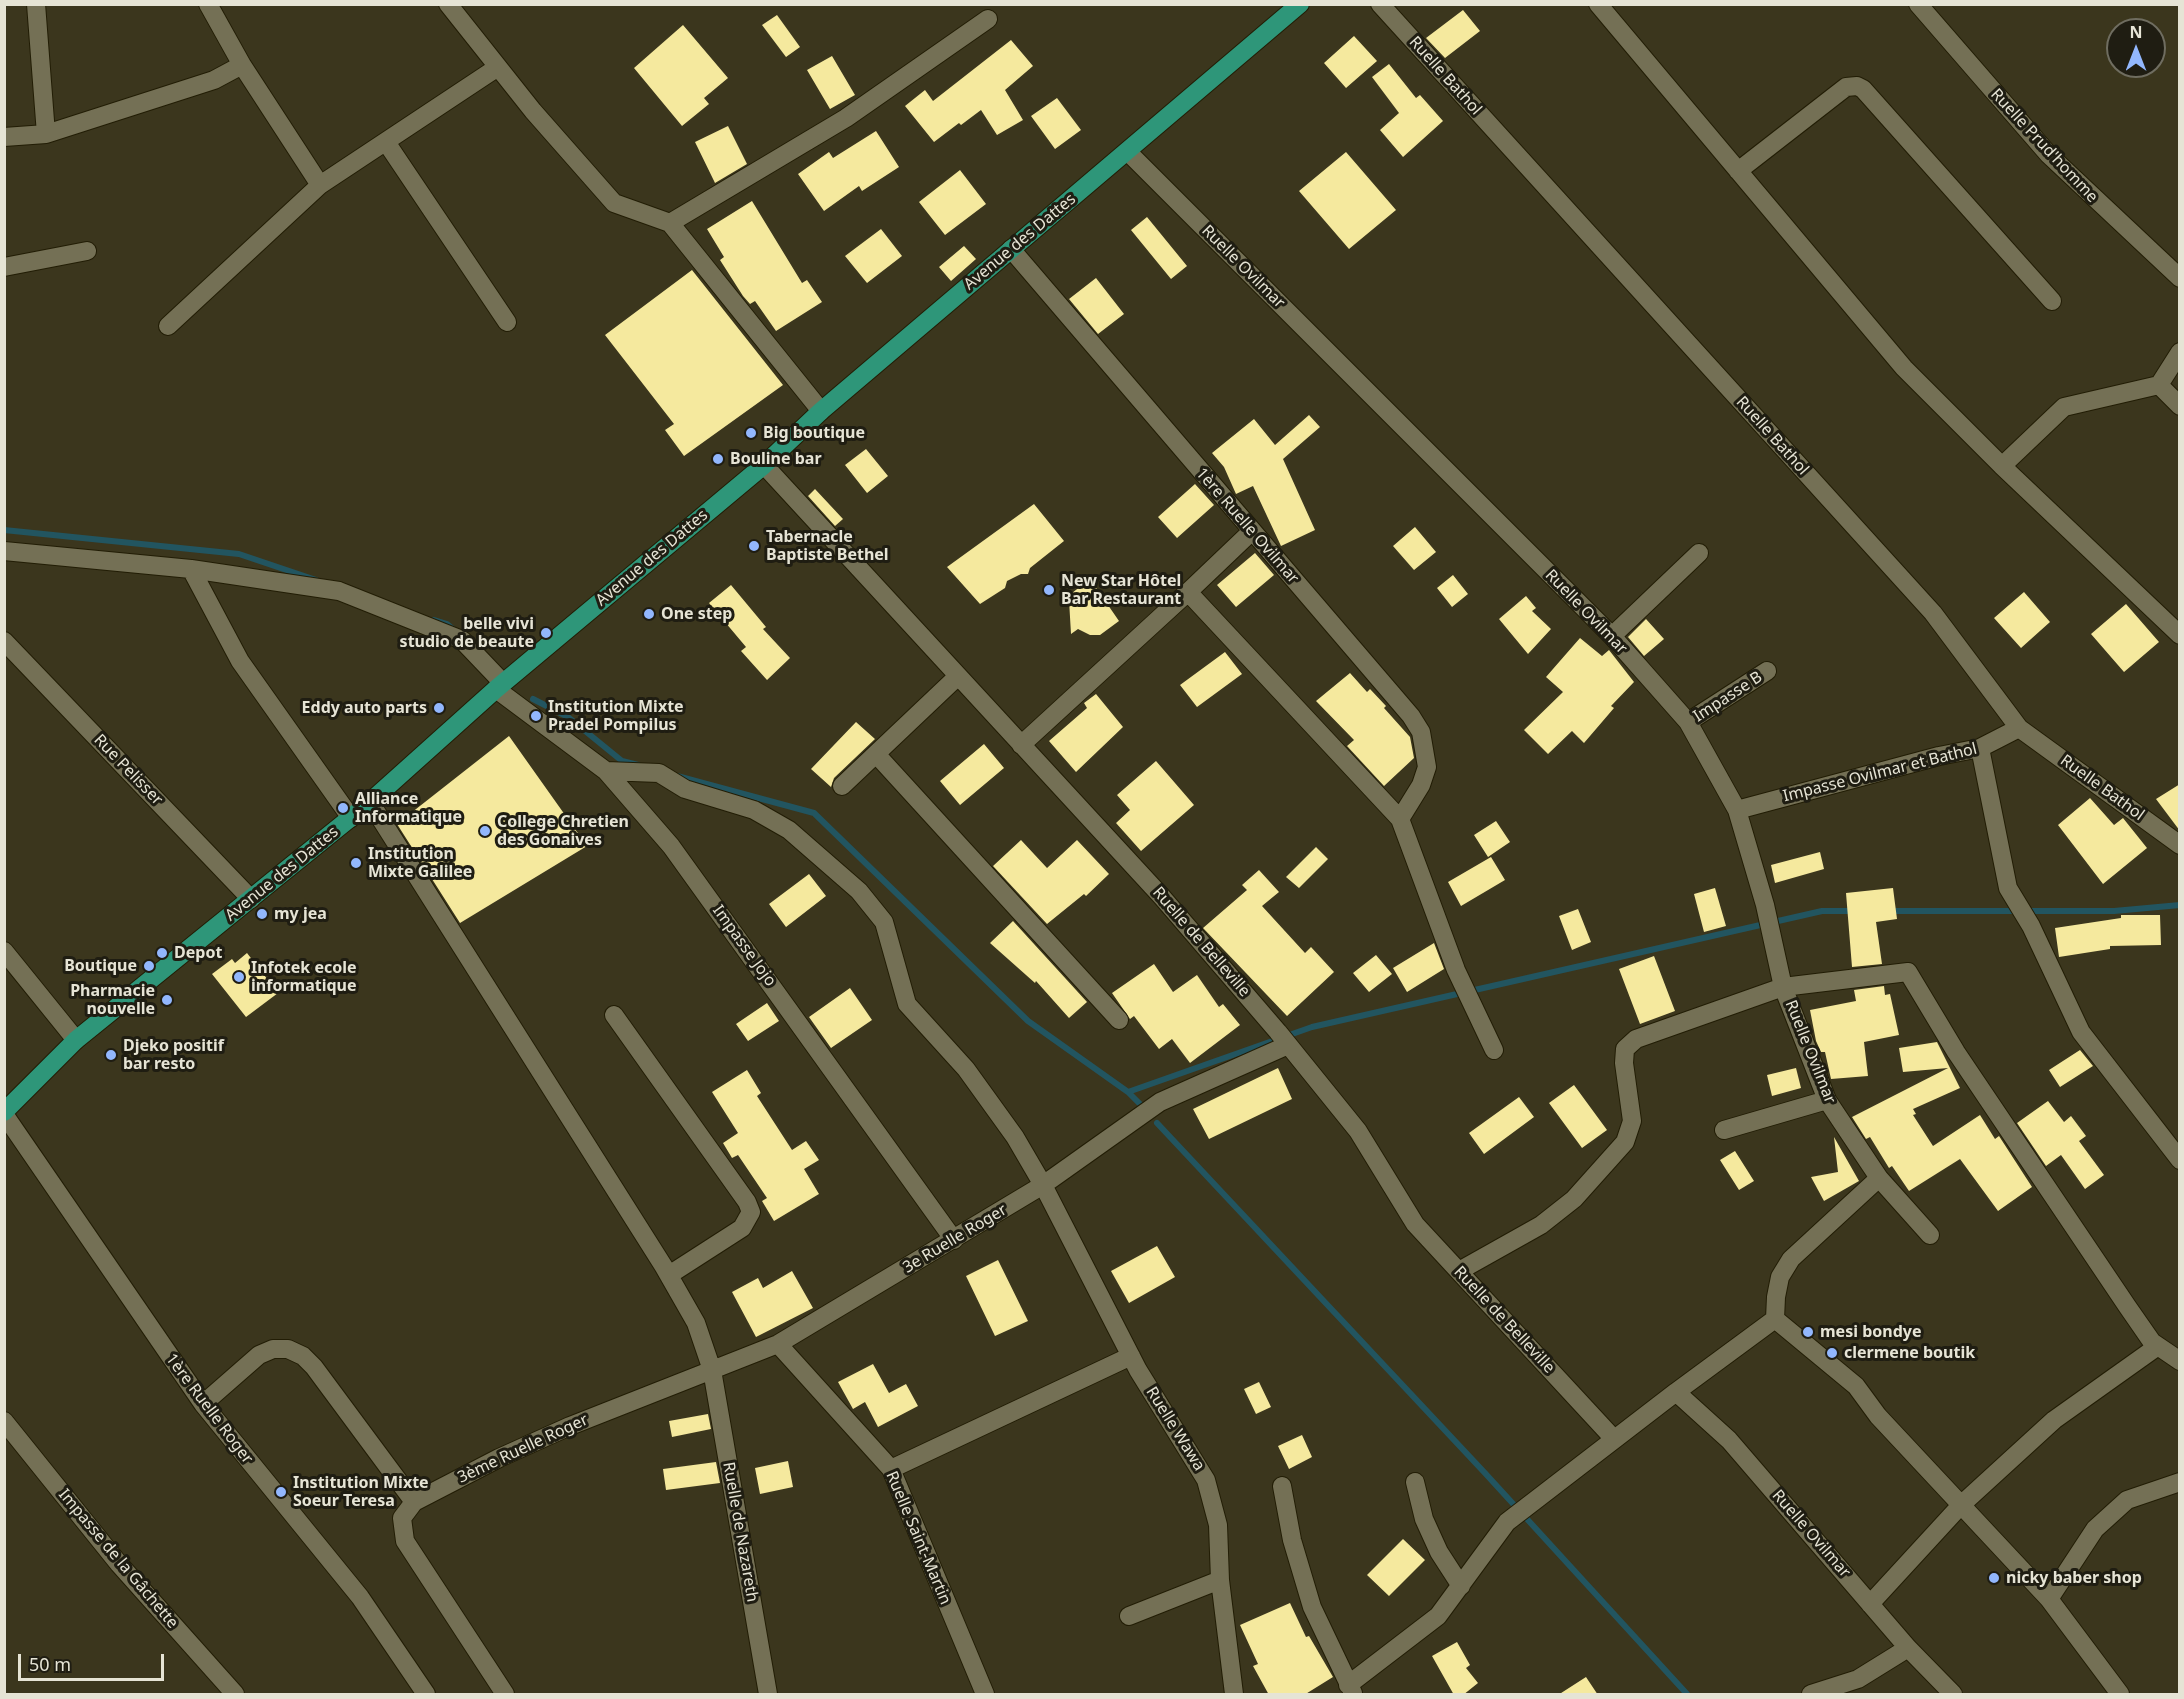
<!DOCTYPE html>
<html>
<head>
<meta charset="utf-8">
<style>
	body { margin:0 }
	#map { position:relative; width:2184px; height:1699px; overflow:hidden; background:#3b361d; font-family:"Noto Sans",sans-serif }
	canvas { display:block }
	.frame { position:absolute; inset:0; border:6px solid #e6e4d5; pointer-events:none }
	.north { position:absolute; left:2106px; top:18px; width:60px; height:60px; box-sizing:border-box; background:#1f1d12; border:2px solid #6f6d60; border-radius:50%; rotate:0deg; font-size:16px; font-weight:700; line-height:24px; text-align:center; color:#e6e4d5 }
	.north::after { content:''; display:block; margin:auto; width:21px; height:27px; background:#92b7fd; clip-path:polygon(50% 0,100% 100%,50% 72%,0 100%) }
	.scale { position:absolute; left:18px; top:1654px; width:146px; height:27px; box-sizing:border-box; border:3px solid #e6e4d5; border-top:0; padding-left:8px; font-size:18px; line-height:21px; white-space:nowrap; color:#e6e4d5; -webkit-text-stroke:4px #1f1d12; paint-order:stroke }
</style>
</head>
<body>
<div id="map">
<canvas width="2184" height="1699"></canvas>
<div class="frame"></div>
<div class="north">N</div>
<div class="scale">50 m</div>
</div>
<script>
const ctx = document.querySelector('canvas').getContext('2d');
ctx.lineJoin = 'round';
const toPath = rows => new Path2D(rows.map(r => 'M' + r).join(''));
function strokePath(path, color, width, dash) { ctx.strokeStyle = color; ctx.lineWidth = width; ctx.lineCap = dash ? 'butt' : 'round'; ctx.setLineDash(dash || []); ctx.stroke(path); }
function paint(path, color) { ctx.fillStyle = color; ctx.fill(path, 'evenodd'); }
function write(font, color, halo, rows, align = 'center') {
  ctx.font = font + ' "Noto Sans",sans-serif'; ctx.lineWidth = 6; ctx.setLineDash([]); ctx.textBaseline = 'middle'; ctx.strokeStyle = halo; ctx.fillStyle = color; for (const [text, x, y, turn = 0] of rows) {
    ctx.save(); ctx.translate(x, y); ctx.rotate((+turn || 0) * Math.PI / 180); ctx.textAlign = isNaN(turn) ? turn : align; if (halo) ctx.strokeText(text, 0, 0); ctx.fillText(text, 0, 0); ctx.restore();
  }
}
const stream = toPath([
	[4,530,239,554,316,580],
	[434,620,447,624,454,630],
	[533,699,568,717,622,761,638,765],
	[677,776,814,813,1028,1021,1128,1092,1140,1104],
	[1889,911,2114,911,2180,905],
	[1128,1092,1312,1027,1822,911,1855,911],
	[1157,1123,1484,1472,1687,1694]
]);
const building = toPath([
	[1463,10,1480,31,1445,58,1426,38],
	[777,15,800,47,786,57,762,25],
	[683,25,728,78,704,98,709,104,682,126,634,68],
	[1354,36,1377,61,1346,88,1324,63],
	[1011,40,1033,66,1005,90,1023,120,997,135,981,110,961,125,959,123,934,142,905,106,925,90,933,101],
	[832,56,855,95,830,109,807,70],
	[1389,64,1416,98,1420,95,1443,121,1403,157,1380,130,1399,113,1372,77],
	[1057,98,1081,130,1055,149,1031,116],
	[728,126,747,164,715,183,695,142],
	[876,131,899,167,862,191,859,186,824,211,798,174,829,152,833,158],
	[1346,152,1396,210,1349,249,1299,191],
	[960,170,986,204,945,235,919,202],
	[752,201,802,283,807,280,822,302,776,331,755,301,750,304,743,296,720,260,724,257,707,229],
	[1147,217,1187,266,1171,279,1131,230],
	[881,229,902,256,867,283,845,256],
	[964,246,976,259,951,281,939,267],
	[692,270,783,385,684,456,665,430,674,424,605,335],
	[1096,278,1124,314,1098,334,1069,299],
	[1309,415,1320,427,1283,459,1315,530,1281,546,1253,486,1236,494,1224,467,1212,453,1254,419,1275,445],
	[866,449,888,476,867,493,845,465],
	[1195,484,1214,505,1177,538,1158,517],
	[815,489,843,519,835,526,808,496],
	[1034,504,1064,541,1030,568,1028,574,1021,574,1007,581,1005,588,980,604,947,567],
	[1415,527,1436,552,1414,570,1393,546],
	[1255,553,1274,575,1236,607,1217,585],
	[1453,575,1468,594,1452,607,1437,588],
	[1090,579,1119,621,1100,635,1090,635,1078,629,1071,634,1069,600,1072,593],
	[731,585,766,627,763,629,790,658,767,680,741,651,746,647,709,603],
	[2024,592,2050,622,2021,648,1994,618],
	[1526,596,1536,608,1532,611,1551,629,1528,654,1499,619],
	[2126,604,2159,642,2124,672,2091,634],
	[1646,619,1664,639,1644,656,1628,637],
	[1580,638,1602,656,1609,650,1634,682,1611,706,1614,708,1584,743,1572,731,1548,754,1524,730,1563,692,1546,677],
	[1225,652,1242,674,1197,707,1180,685],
	[1350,673,1367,692,1370,689,1386,706,1384,708,1410,737,1414,758,1384,786,1347,746,1354,740,1316,701],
	[1096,694,1123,727,1076,772,1049,741,1087,708,1084,703],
	[856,722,875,739,834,778,831,787,811,769],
	[509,736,587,846,460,923,397,824],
	[984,744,1004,768,960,805,940,781],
	[1156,761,1194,805,1141,851,1116,823,1130,810,1117,795],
	[2180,784,2180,831,2156,799],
	[2090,798,2114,825,2123,818,2147,848,2103,884,2058,825],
	[1496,821,1510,842,1488,857,1474,835],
	[1021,840,1047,868,1077,840,1109,874,1086,896,1084,894,1047,924,993,866],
	[1316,847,1328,859,1299,888,1286,877],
	[1820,852,1824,869,1775,883,1771,865],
	[1491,857,1505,880,1461,906,1448,882],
	[1259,870,1279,892,1262,906,1305,953,1311,947,1334,972,1287,1016,1203,928,1247,890,1242,885],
	[809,874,826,896,786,927,769,904],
	[1715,888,1726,926,1704,932,1694,894],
	[1893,888,1897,919,1876,922,1882,964,1852,967,1846,893],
	[1578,909,1591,942,1572,950,1559,916],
	[2121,915,2160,915,2161,945,2110,946,2110,949,2059,957,2055,928,2121,918],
	[1013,921,1087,1002,1069,1018,1036,981,1035,983,990,943],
	[1434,943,1444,969,1407,992,1393,968],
	[247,953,278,993,246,1017,212,974,232,959,235,963],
	[1376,955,1392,974,1369,992,1353,973],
	[1654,956,1675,1011,1640,1024,1619,969],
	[1154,964,1173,992,1197,975,1219,1007,1223,1004,1240,1025,1190,1063,1172,1039,1159,1049,1134,1016,1130,1019,1112,993],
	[1884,986,1885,995,1890,994,1899,1035,1864,1042,1868,1076,1831,1079,1825,1052,1821,1052,1816,1041,1810,1010,1856,1001,1854,990],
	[850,988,872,1020,831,1048,809,1017],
	[767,1003,779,1021,748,1041,736,1024],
	[1937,1042,1960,1088,1913,1109,1916,1114,1913,1115,1933,1146,1980,1115,1995,1139,1999,1136,2032,1187,1998,1211,1960,1159,1909,1191,1892,1166,1889,1168,1870,1137,1866,1139,1852,1117,1948,1068,1903,1072,1899,1048],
	[2080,1050,2093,1066,2060,1087,2049,1070],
	[1278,1068,1292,1099,1209,1139,1193,1109],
	[1796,1068,1801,1088,1772,1096,1767,1075],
	[747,1070,761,1093,757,1096,792,1150,806,1141,819,1160,804,1169,819,1194,774,1221,762,1201,767,1198,738,1155,732,1158,723,1143,738,1133,712,1092],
	[1574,1085,1607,1130,1582,1148,1549,1103],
	[1519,1097,1534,1117,1484,1154,1469,1133],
	[2048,1101,2064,1122,2071,1116,2086,1136,2079,1141,2104,1175,2085,1189,2061,1155,2046,1166,2017,1123],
	[1834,1137,1859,1181,1824,1201,1811,1177,1838,1172],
	[1735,1151,1754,1181,1739,1190,1720,1160],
	[1157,1246,1175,1277,1129,1303,1111,1271],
	[998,1260,1028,1321,995,1336,966,1276],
	[792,1271,813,1308,756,1337,732,1292,758,1278,763,1288],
	[873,1364,889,1393,906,1384,918,1406,878,1427,865,1402,853,1409,838,1382],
	[1259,1382,1271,1407,1256,1414,1244,1389],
	[708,1414,711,1429,672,1437,669,1421],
	[1302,1435,1312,1457,1289,1469,1278,1446],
	[788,1461,793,1487,760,1494,755,1468],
	[716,1462,720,1483,666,1490,663,1469],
	[1403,1539,1425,1560,1389,1596,1367,1575],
	[1290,1603,1306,1637,1309,1636,1333,1677,1304,1695,1269,1695,1253,1666,1258,1664,1240,1625],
	[1457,1642,1470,1665,1466,1668,1478,1683,1463,1695,1454,1695,1432,1656],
	[1586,1677,1598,1695,1558,1695]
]);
const minor = toPath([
	[36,4,46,134],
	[208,4,242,65,320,185],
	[448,4,533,111,614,203,670,223,821,411],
	[1380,4,1933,613,2019,728,2180,845],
	[1598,4,1904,368,2002,466,2180,635],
	[1918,4,2049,155,2180,278],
	[4,137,46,134,214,80,242,65],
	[386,142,507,322],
	[1128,152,1612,636,1688,722,1737,810,1765,905,1783,987,1827,1100,1879,1178,1791,1259,1780,1277,1776,1297,1775,1319,1676,1392,1729,1440,1908,1648,1953,1694],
	[1738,171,1846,87,1857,86,1863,89,2052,301],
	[670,223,846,118,988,19],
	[1011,249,1411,716,1421,732,1427,767,1421,785,1400,819],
	[4,267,87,251],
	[168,326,320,185,498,67],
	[2180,352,2159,385,2180,406],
	[764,465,1162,897,1278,1032,1358,1131,1415,1224,1614,1439],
	[2002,466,2064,407,2159,385],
	[4,551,191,569,339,591,462,640,503,683],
	[191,569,240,661,351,818],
	[1188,592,1252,531],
	[1612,636,1699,553],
	[4,641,251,899],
	[496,689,606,771,671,846,954,1240],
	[1688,722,1767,671],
	[1021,745,1188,592,1400,819,1456,970,1494,1050],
	[1980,748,2008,888,2031,926,2081,1032,2180,1160],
	[876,754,1119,1020],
	[606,771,659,773,685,789,754,810,789,830,859,891,884,922,907,1004,966,1069,1015,1137,1043,1185,1138,1370,1206,1480,1218,1525,1220,1580,1234,1694],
	[842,786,957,677],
	[370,802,664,1267,696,1323,712,1370,768,1694],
	[1737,810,1939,756,1980,748,2019,728],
	[4,951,76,1040],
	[614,1015,747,1202,751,1212,742,1228,669,1275],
	[4,1114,203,1404,360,1597,426,1694],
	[1724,1130,1827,1100],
	[1879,1178,1930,1235],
	[1459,1271,1541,1225,1574,1199,1625,1142,1632,1121,1624,1063,1625,1049,1636,1039,1783,987,1908,972,1956,1052,2127,1306,2152,1342,2180,1361],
	[1775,1319,1856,1386,1878,1416,2049,1599],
	[778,1344,891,1469,985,1694],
	[203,1404,259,1355,273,1349,288,1349,303,1356,314,1367,414,1502],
	[4,1421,119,1564,235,1694],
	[891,1469,1131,1356],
	[1415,1482,1424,1519,1439,1552,1461,1586],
	[1282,1486,1292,1540,1312,1607,1353,1693],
	[1870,1604,1961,1505,2054,1420,2158,1346],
	[1129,1616,1220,1580],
	[1348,1685,1438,1616,1507,1522,1676,1392],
	[505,1694,405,1541,402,1518,414,1502,499,1458,570,1426,778,1344,1043,1185,1160,1102,1288,1045],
	[1811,1694,1858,1679,1908,1648],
	[2120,1694,2049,1599,2095,1529,2127,1500,2180,1482]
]);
const primary = toPath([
	[4,1112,76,1040,370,802,496,689,764,465,821,411,1300,4]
]);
const markers = [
	[751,433,6,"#92b7fd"],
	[718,459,6,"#92b7fd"],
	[754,546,6,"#92b7fd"],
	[1049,590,6,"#92b7fd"],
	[649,614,6,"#92b7fd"],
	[546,633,6,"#92b7fd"],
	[439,708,6,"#92b7fd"],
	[536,716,6,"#92b7fd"],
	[343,808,6,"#92b7fd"],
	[485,831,6,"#92b7fd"],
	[356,863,6,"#92b7fd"],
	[262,914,6,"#92b7fd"],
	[162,953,6,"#92b7fd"],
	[149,966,6,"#92b7fd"],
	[239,977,6,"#92b7fd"],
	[167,1000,6,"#92b7fd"],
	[111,1055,6,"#92b7fd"],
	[1808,1332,6,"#92b7fd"],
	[1832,1353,6,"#92b7fd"],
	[281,1492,6,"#92b7fd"],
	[1994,1578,6,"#92b7fd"]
];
const streetNames = [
	["Ruelle Bathol",1445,76,48],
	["Ruelle Prud'homme",2044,146,47],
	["Avenue des Dattes",1020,242,-40],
	["Ruelle Ovilmar",1243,267,45],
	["Ruelle Bathol",1772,436,48],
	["1ère Ruelle Ovilmar",1247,526,49],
	["Avenue des Dattes",652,558,-40],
	["Ruelle Ovilmar",1586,612,46],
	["Impasse B",1728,697,-33],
	["Rue Pelisser",128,770,46],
	["Impasse Ovilmar et Bathol",1880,773,-14],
	["Ruelle Bathol",2102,788,36],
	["Avenue des Dattes",282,874,-39],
	["Ruelle de Belleville",1201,942,49],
	["Impasse Jojo",744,946,54],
	["Ruelle Ovilmar",1810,1052,68],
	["3e Ruelle Roger",955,1239,-31],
	["Ruelle de Belleville",1504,1320,47],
	["1ère Ruelle Roger",209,1409,53],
	["Ruelle Wawa",1175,1429,58],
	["3ème Ruelle Roger",523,1449,-25],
	["Ruelle de Nazareth",740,1532,80],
	["Ruelle Ovilmar",1811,1534,49],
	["Ruelle Saint-Martin",918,1538,67],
	["Impasse de la Gâchette",118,1559,50]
];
const poiNames = [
	["Big boutique",763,433],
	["Bouline bar",730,459],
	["Tabernacle",766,537],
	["Baptiste Bethel",766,555],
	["New Star Hôtel",1061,581],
	["Bar Restaurant",1061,599],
	["One step",661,614],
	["belle vivi",534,624,"right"],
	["studio de beaute",534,642,"right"],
	["Institution Mixte",548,707],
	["Pradel Pompilus",548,725],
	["Eddy auto parts",427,708,"right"],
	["Alliance",355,799],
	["Informatique",355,817],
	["College Chretien",497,822],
	["des Gonaives",497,840],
	["Institution",368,854],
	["Mixte Galilee",368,872],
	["my jea",274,914],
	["Depot",174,953],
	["Boutique",137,966,"right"],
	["Infotek ecole",251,968],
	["informatique",251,986],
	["Pharmacie",155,991,"right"],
	["nouvelle",155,1009,"right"],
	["Djeko positif",123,1046],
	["bar resto",123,1064],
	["mesi bondye",1820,1332],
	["clermene boutik",1844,1353],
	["Institution Mixte",293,1483],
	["Soeur Teresa",293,1501],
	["nicky baber shop",2006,1578]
];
strokePath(stream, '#225560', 6);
paint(building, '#f5e99e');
strokePath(minor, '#221d05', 20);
strokePath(primary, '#221d05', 20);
strokePath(minor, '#747055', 18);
strokePath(primary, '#2e9679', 18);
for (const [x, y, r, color] of markers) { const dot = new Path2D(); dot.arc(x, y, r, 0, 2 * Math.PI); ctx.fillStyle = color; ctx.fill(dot); strokePath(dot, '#1f1d12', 2); }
write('16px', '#e6e4d5', '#1f1d12', streetNames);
write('bold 16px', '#e6e4d5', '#1f1d12', poiNames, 'left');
</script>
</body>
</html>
